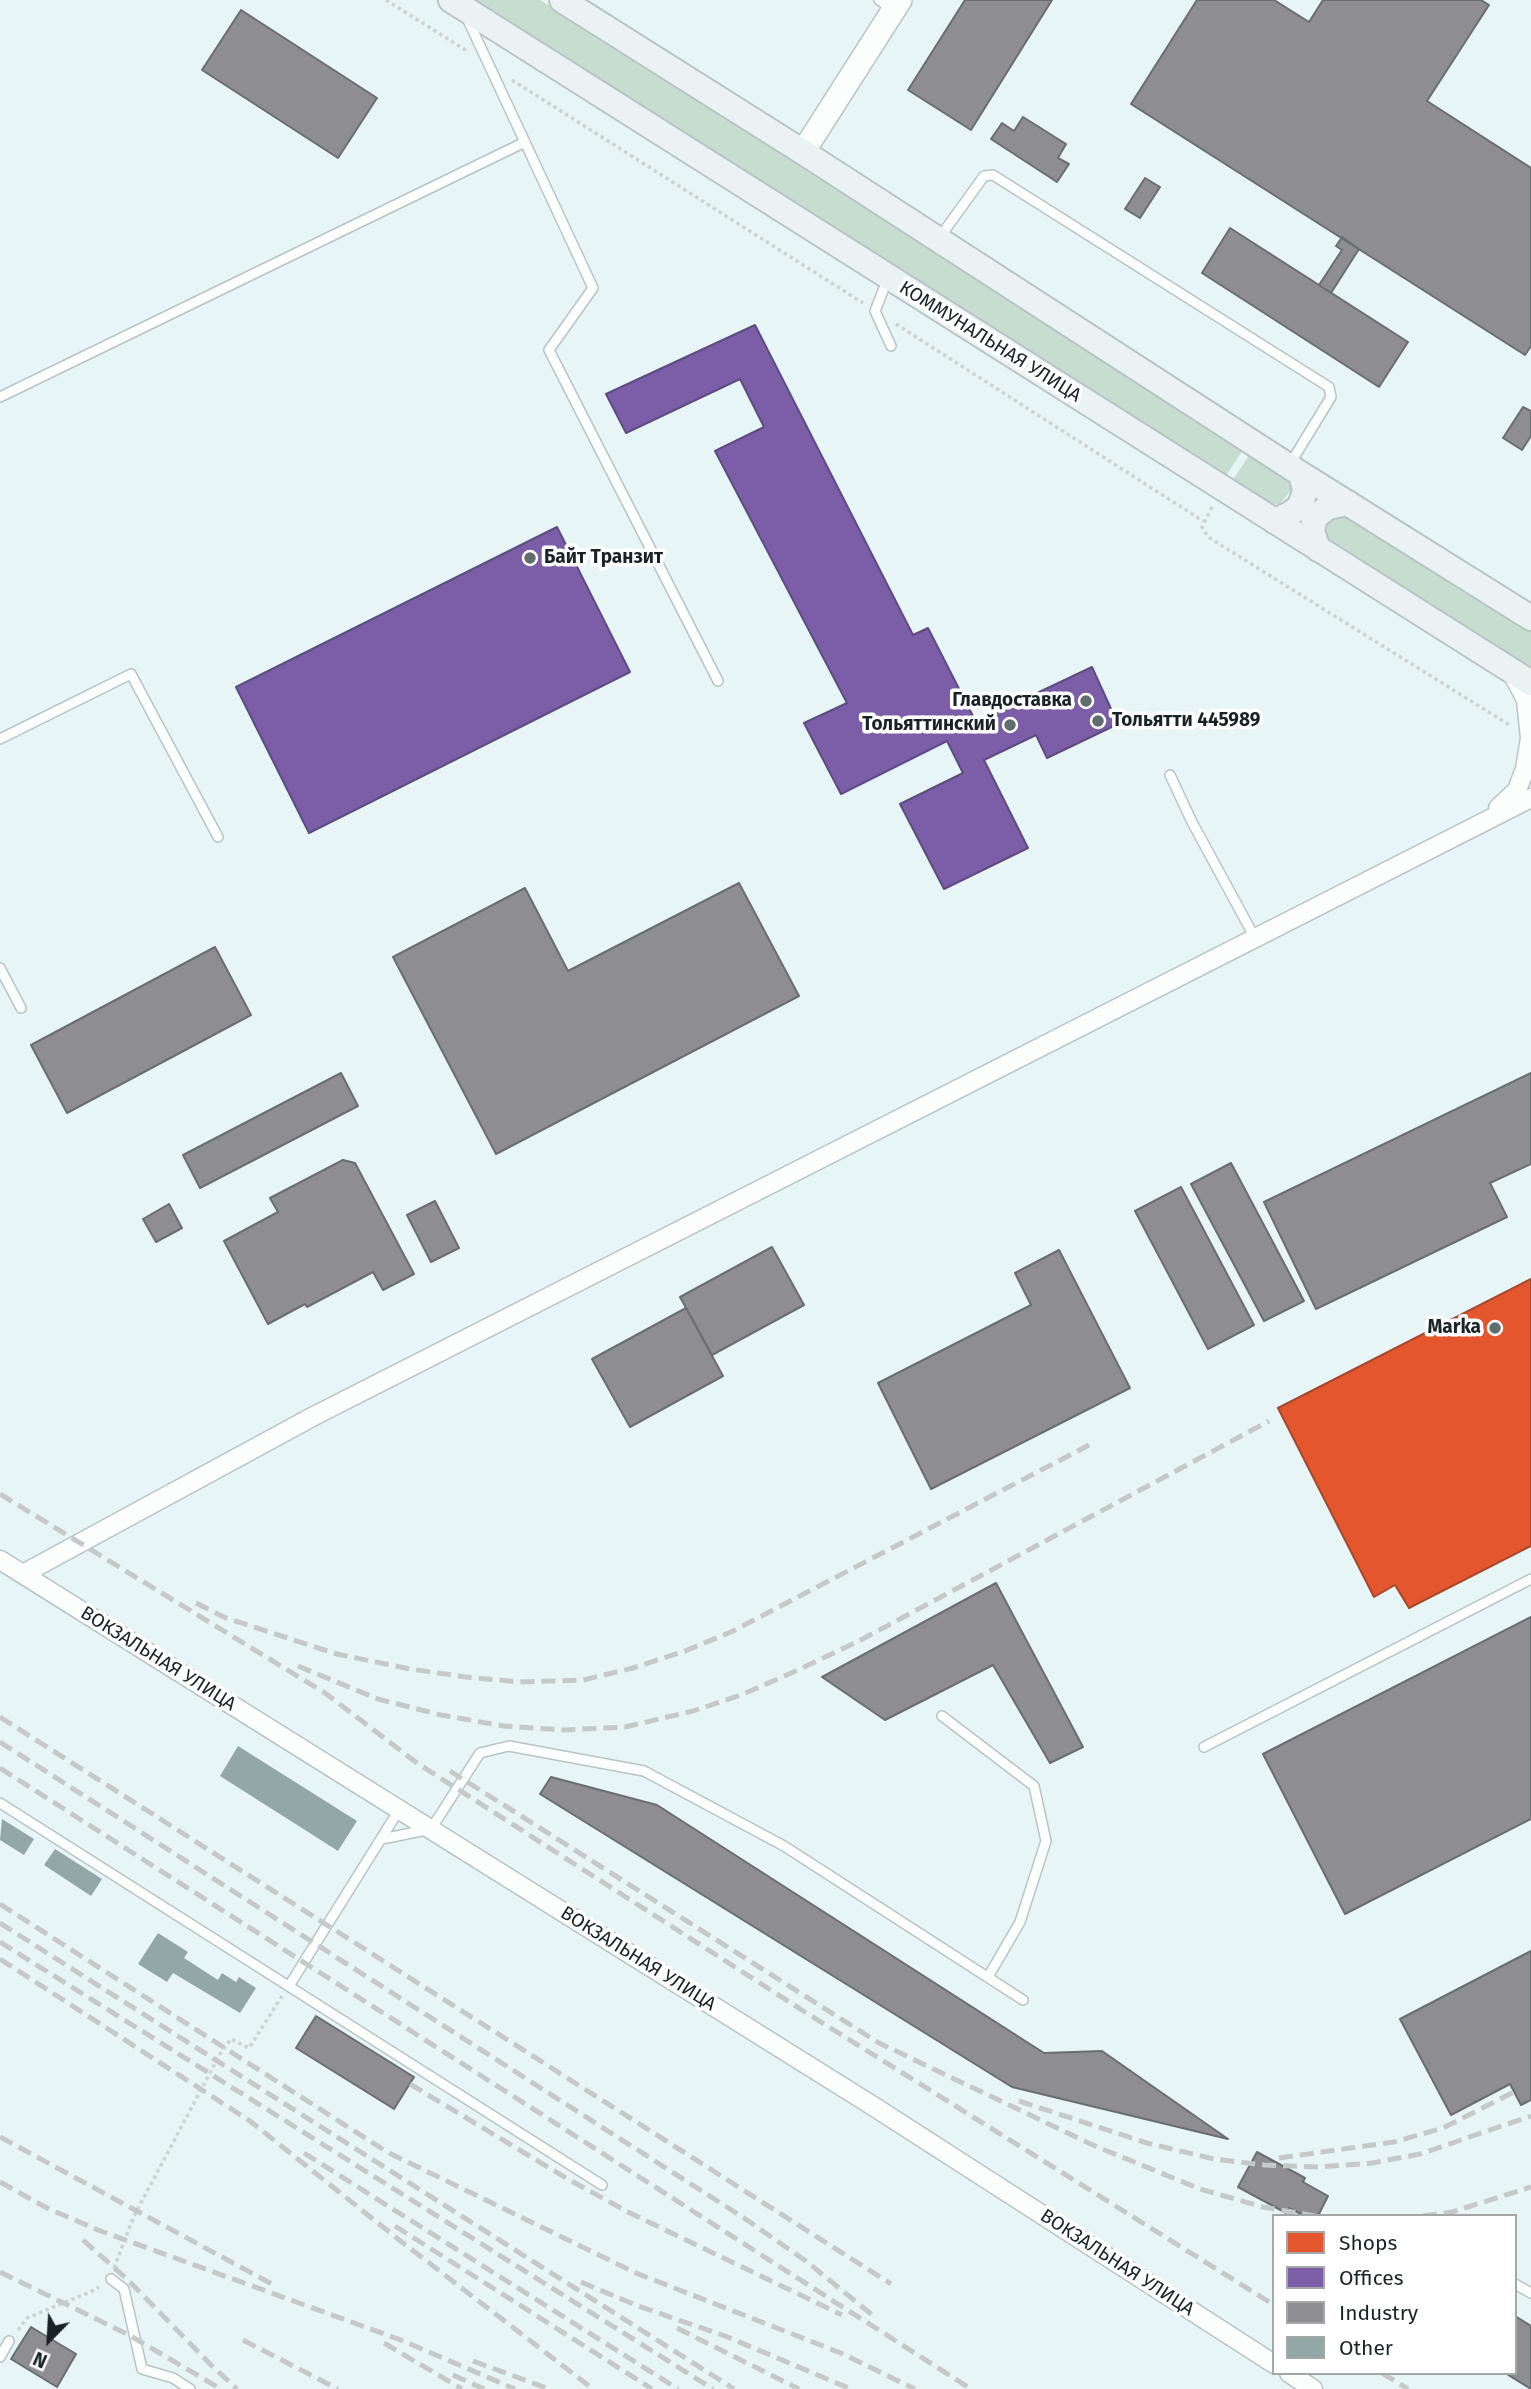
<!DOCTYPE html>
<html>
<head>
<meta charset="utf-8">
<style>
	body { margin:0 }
	#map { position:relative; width:1531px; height:2389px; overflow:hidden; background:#e8f5f7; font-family:"Fira Sans",sans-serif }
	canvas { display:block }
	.legend { position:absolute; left:1272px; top:2214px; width:245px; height:161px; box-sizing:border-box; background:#fff; border:2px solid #a3a7a8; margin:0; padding:9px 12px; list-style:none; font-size:21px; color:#192325 }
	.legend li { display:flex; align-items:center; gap:14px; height:35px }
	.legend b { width:35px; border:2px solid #a3a7a8 }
	.north { position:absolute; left:14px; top:2305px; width:70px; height:70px; -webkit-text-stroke:5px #fff; paint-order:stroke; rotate:204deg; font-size:19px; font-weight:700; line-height:28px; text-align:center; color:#192325 }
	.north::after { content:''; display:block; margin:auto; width:24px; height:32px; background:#192325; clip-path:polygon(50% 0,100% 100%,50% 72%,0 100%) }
</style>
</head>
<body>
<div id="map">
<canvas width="1531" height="2389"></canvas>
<ul class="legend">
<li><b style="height:19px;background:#e4572e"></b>Shops</li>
<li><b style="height:19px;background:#7b5ea7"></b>Offices</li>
<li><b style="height:19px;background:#8d8d92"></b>Industry</li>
<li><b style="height:19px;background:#93a8a6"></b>Other</li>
</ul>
<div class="north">N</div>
</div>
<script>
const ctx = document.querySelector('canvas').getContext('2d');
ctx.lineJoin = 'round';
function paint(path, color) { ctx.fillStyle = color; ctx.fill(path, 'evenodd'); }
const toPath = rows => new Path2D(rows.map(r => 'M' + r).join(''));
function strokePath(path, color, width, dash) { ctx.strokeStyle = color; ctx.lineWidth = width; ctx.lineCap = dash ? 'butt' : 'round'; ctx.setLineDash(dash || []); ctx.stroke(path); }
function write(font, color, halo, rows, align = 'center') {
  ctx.font = font + ' "Fira Sans",sans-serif'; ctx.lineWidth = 7; ctx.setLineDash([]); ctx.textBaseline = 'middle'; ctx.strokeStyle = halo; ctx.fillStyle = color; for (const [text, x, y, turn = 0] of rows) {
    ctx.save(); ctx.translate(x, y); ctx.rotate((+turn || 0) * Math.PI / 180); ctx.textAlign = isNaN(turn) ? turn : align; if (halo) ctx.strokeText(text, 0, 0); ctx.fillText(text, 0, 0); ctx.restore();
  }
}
const green = toPath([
	[473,0,540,0,1245,447,1225,477],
	[1252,451,1287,475,1292,485,1291,490,1280,504,1270,504,1232,481],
	[1336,512,1352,516,1531,630,1531,670,1327,540,1324,530,1326,523]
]);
const shops = toPath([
	[1531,1279,1531,1546,1409,1608,1395,1585,1374,1597,1278,1408,1531,1279]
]);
const offices = toPath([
	[755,325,913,635,928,628,976,722,1092,667,1118,724,1047,758,1036,735,984,760,1028,848,944,889,900,804,963,773,947,741,841,794,804,723,847,703,715,451,764,427,740,379,626,433,606,394,755,325],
	[557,527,630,672,309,833,236,687,557,527]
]);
const industry = toPath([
	[965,0,1052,0,971,130,908,90,965,0],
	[1197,0,1274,0,1309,22,1323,0,1481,0,1489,5,1427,101,1531,168,1531,346,1525,355,1131,104,1197,0],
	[241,10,377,98,338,158,202,70,241,10],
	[1023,117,1066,144,1058,158,1069,164,1057,182,991,139,1002,123,1014,131,1023,117],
	[1145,178,1160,187,1140,218,1125,209,1145,178],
	[1230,228,1408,342,1379,387,1202,273,1230,228],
	[1342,237,1359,249,1331,293,1319,285,1342,250,1336,246,1342,237],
	[1523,407,1531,411,1531,436,1522,450,1503,438,1523,407],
	[739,883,799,996,496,1154,393,957,525,888,568,971,739,883],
	[215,947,251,1015,67,1113,31,1045,215,947],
	[341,1073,358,1106,200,1188,183,1155,341,1073],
	[1531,1073,1531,1164,1490,1183,1507,1217,1316,1309,1264,1202,1531,1073],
	[343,1160,355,1163,414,1274,383,1290,373,1272,307,1307,305,1304,268,1324,224,1241,278,1212,270,1198,343,1160],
	[1231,1163,1304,1301,1264,1321,1191,1184,1231,1163],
	[1181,1187,1254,1325,1208,1349,1135,1211,1181,1187],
	[435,1201,459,1248,431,1262,407,1215,435,1201],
	[169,1204,182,1228,156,1242,143,1219,169,1204],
	[772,1247,804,1305,712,1355,680,1297,772,1247],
	[1059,1250,1130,1388,931,1489,878,1383,1031,1305,1015,1273,1059,1250],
	[686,1308,723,1376,630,1427,592,1359,686,1308],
	[996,1583,1083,1747,1050,1763,993,1665,885,1720,822,1677,996,1583],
	[1531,1617,1531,1819,1345,1914,1263,1754,1531,1617],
	[551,1777,657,1805,1044,2053,1102,2051,1228,2139,1012,2087,540,1794,551,1777],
	[1531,1951,1531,2100,1521,2105,1510,2084,1451,2115,1400,2019,1531,1951],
	[316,2016,414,2077,394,2109,296,2048,316,2016],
	[1257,2152,1305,2178,1303,2182,1328,2196,1318,2216,1305,2216,1289,2208,1286,2213,1238,2187,1257,2152],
	[1515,2316,1531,2326,1531,2389,1505,2373,1515,2373,1515,2316],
	[31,2327,76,2354,57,2387,11,2359,31,2327]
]);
const building = toPath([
	[238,1746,357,1821,338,1851,220,1776],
	[2,1819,34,1839,24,1855,0,1840],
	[55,1849,102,1879,91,1896,44,1865],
	[158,1933,188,1952,184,1958,218,1980,222,1973,236,1982,239,1977,256,1988,240,2013,173,1973,167,1982,138,1964]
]);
const path = toPath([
	[386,0,467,51],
	[512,80,863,303],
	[896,324,1203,521],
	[1212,507,1202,527,1208,537,1511,726],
	[114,2268,134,2216,220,2054,231,2039,249,2048,282,1996],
	[18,2330,27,2318,90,2292,99,2287]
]);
const service = toPath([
	[879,0,892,9],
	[467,18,593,288,549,350,718,681],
	[940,237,984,176,993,175,1329,387,1331,397,1290,464],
	[888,278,875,311,891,346],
	[0,397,525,142],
	[0,739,131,674,218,837],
	[1170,775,1192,822,1255,938],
	[0,968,21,1008],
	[942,1716,1034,1786,1046,1841,1020,1922,988,1977],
	[1204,1747,1531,1579],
	[0,1803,602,2185],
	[382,1839,431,1829,480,1753,509,1746,644,1771,784,1846,1023,2000],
	[289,1986,399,1810],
	[111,2279,124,2289,142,2369,173,2378,190,2389],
	[1515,2284,1531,2293],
	[0,2357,9,2341]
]);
const minor = toPath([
	[1498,808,1517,790,1525,769,1530,738,1526,700,1511,671],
	[0,1560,873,2106,1274,2364],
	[23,1574,314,1416,1531,798],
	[1289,2373,1313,2389]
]);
const tertiary = toPath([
	[803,152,900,0]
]);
const secondary = toPath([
	[451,0,1531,683],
	[562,0,803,152,1301,474,1531,618],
	[1274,521,1290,514,1300,506,1305,491,1301,474],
	[1318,549,1312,531,1315,517,1328,507,1348,503]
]);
const rail = toPath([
	[0,1494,325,1693,417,1763,805,2012,1274,2305],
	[196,1603,226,1618,337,1654,410,1669,466,1677,520,1682,583,1680,633,1668,685,1651,731,1632,1089,1445],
	[298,1666,378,1699,441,1715,504,1726,564,1730,625,1727,693,1711,741,1695,798,1670,857,1642,1269,1421],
	[0,1717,891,2284],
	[0,1742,744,2218,806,2261,876,2318],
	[0,1768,971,2389],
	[450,1771,879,2043,1095,2146,1200,2189,1263,2207,1315,2216],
	[0,1904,387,2152,636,2273,841,2353,915,2389],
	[0,1923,734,2389],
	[0,1942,713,2389],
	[0,1959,250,2121,398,2239,593,2389],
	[410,2084,566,2178,630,2213,842,2315],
	[1019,2101,1147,2143,1214,2159,1264,2165,1320,2167,1372,2163,1420,2154,1531,2116],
	[0,2137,272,2284],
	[304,2153,678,2389],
	[1279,2158,1394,2142,1443,2128,1514,2092],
	[0,2182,47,2208,98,2230,401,2340,515,2389],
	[1423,2216,1452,2212,1531,2187],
	[395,2226,652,2389],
	[83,2240,126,2278,211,2365,237,2389],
	[0,2272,129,2335,221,2389],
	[581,2282,638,2306,725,2336,851,2389],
	[677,2328,799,2389],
	[243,2340,338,2389],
	[384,2343,462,2389],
	[473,2361,549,2389],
	[1382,2373,1408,2389],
	[453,2375,484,2389]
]);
const markers = [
	[530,558,7,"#616c6e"],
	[1086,701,7,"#616c6e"],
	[1098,721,7,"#616c6e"],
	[1010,725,7,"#616c6e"],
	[1495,1328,7,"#616c6e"]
];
const streetNames = [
	["КОММУНАЛЬНАЯ УЛИЦА",990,342,32],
	["ВОКЗАЛЬНАЯ УЛИЦА",158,1659,32],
	["ВОКЗАЛЬНАЯ УЛИЦА",638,1959,32],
	["ВОКЗАЛЬНАЯ УЛИЦА",1117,2263,33]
];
const poiNames = [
	["Байт Транзит",544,558,"left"],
	["Главдоставка",1072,701],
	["Тольятти 445989",1112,721,"left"],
	["Тольяттинский",996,725],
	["Marka",1481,1328]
];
paint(green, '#c7ddcf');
paint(shops, '#e4572e');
strokePath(shops, '#a7472b', 2);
paint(offices, '#7b5ea7');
strokePath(offices, '#5e4c80', 2);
paint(industry, '#8d8d92');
strokePath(industry, '#6a6d71', 2);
paint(building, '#93a8a6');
strokePath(service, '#b8c3c5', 12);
strokePath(minor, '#b8c3c5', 21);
strokePath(tertiary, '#b8c3c5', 26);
strokePath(secondary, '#b8c3c5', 28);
strokePath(path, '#ced2d2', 3.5, [3.5, 3.5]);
strokePath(service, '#fcfefe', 9);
strokePath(minor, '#fcfefe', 18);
strokePath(tertiary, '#fcfefe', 23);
strokePath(secondary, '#ebf2f4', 24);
strokePath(rail, '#c5c9ca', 5, [14, 7]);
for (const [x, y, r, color] of markers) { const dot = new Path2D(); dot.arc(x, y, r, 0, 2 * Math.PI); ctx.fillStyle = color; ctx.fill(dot); strokePath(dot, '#fff', 2.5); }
write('19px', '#192325', '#fff', streetNames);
write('bold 19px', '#192325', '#fff', poiNames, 'right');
</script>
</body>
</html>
